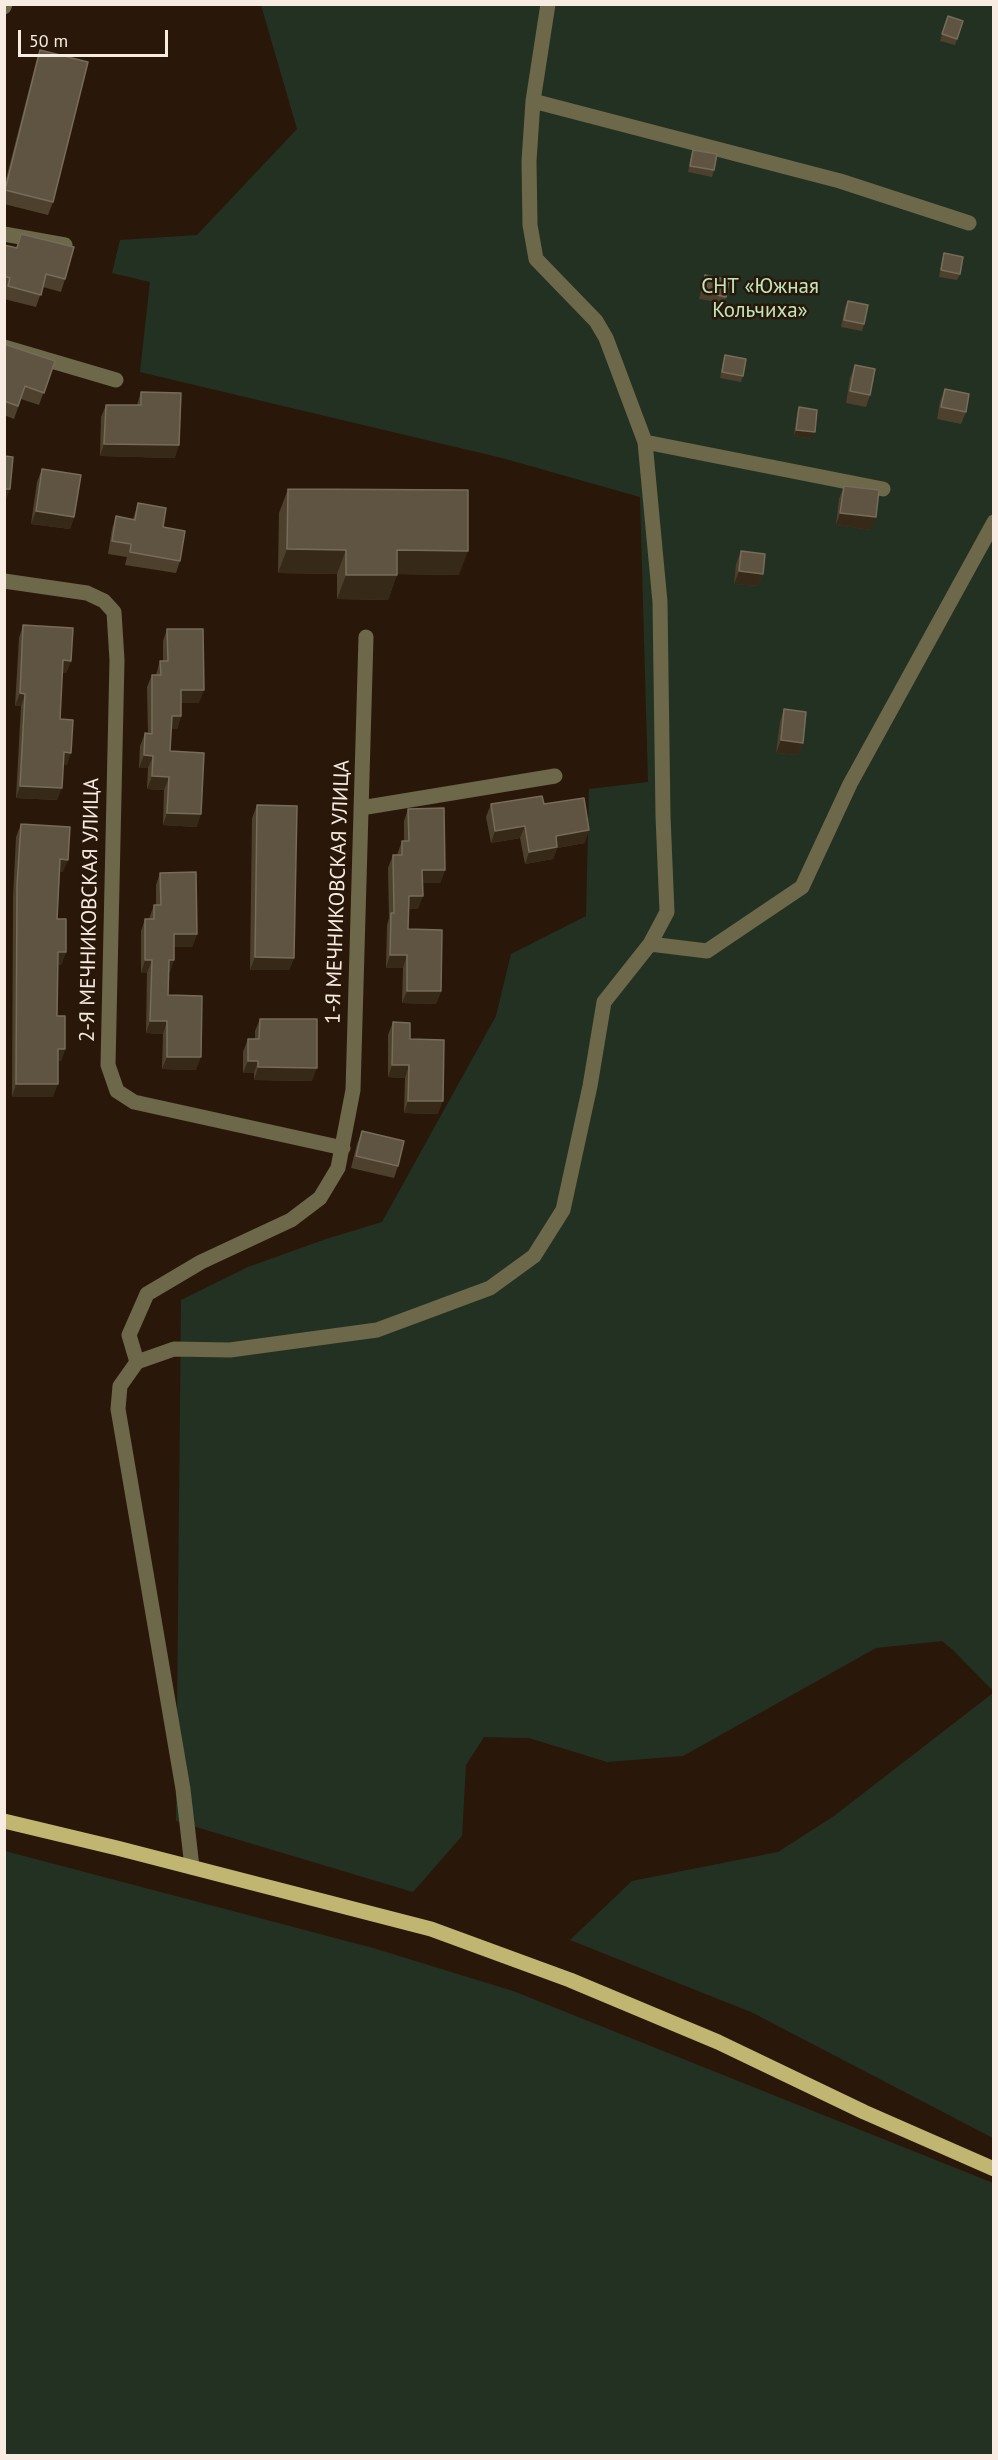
<!DOCTYPE html>
<html>
<head>
<meta charset="utf-8">
<style>
	body { margin:0 }
	#map { position:relative; width:998px; height:2460px; overflow:hidden; background:#29180a; font-family:"PT Sans",sans-serif }
	canvas { display:block }
	.frame { position:absolute; inset:0; border:6px solid #f7ebe2; pointer-events:none }
	.scale { position:absolute; left:18px; top:30px; width:150px; height:27px; box-sizing:border-box; border:3px solid #f7ebe2; border-top:0; padding-left:8px; font-size:18px; line-height:21px; white-space:nowrap; color:#f7ebe2; -webkit-text-stroke:4px #29180a; paint-order:stroke }
</style>
</head>
<body>
<div id="map">
<canvas width="998" height="2460"></canvas>
<div class="frame"></div>
<div class="scale">50 m</div>
</div>
<script>
const ctx = document.querySelector('canvas').getContext('2d');
ctx.lineJoin = 'round';
function paint(path, color) { ctx.fillStyle = color; ctx.fill(path, 'evenodd'); }
const toPath = rows => new Path2D(rows.map(r => 'M' + r).join(''));
function strokePath(path, color, width, dash) { ctx.strokeStyle = color; ctx.lineWidth = width; ctx.lineCap = dash ? 'butt' : 'round'; ctx.setLineDash(dash || []); ctx.stroke(path); }
function write(font, color, halo, rows, align = 'center') {
  ctx.font = font + ' "PT Sans",sans-serif'; ctx.lineWidth = 5; ctx.setLineDash([]); ctx.textBaseline = 'middle'; ctx.strokeStyle = halo; ctx.fillStyle = color; for (const [text, x, y, turn = 0] of rows) {
    ctx.save(); ctx.translate(x, y); ctx.rotate((+turn || 0) * Math.PI / 180); ctx.textAlign = isNaN(turn) ? turn : align; if (halo) ctx.strokeText(text, 0, 0); ctx.fillText(text, 0, 0); ctx.restore();
  }
}
const green = toPath([
	[261,5,993,5,993,1691,953,1650,942,1641,876,1648,683,1756,607,1762,529,1738,484,1737,466,1765,462,1836,413,1892,176,1821,181,1300,248,1267,326,1239,382,1222,496,1016,511,954,586,916,589,789,648,782,640,497,502,458,140,372,150,282,112,273,120,240,197,235,297,129],
	[993,1693,993,2138,751,2012,570,1940,632,1881,778,1852,834,1816],
	[5,1851,373,1948,513,1991,993,2183,993,2455,5,2455]
]);
const minor = toPath([
	[4,7,5,4],
	[533,101,840,181,969,223],
	[4,234,65,245],
	[4,347,116,380],
	[645,442,883,489],
	[4,581,87,593,104,601,114,612,117,660,108,1065,117,1091,134,1102,343,1148],
	[361,808,555,776],
	[650,944,707,951,802,887,850,784,994,522],
	[137,1362,129,1335,147,1294,201,1262,291,1220,320,1198,338,1168,353,1090,366,637],
	[192,1867,183,1789,118,1409,120,1386,137,1362,174,1349,230,1350,377,1330,490,1288,534,1256,563,1210,590,1086,604,1002,650,944,667,912,663,816,660,602,645,442,606,338,596,321,536,259,530,225,529,161,533,101,548,4]
]);
const major = toPath([
	[4,1821,117,1848,431,1929,570,1980,718,2042,864,2112,994,2169]
]);
const wall = toPath([
	[948,16,963,21,955,45,940,41],
	[40,50,53,202,48,215,4,204,4,187,36,62],
	[693,150,714,170,712,177,688,172,691,156],
	[21,234,65,279,61,292,43,287,36,307,4,299,6,290,4,290,4,245,16,248],
	[944,253,960,274,957,280,939,277,942,260],
	[705,275,726,297,724,303,699,299,703,282],
	[848,301,864,324,862,331,841,327,845,307],
	[4,344,55,361,39,405,21,399,14,419,4,415],
	[725,355,743,376,741,382,720,378,723,361],
	[855,365,870,395,866,407,846,403,850,378],
	[945,389,966,412,961,424,937,419,940,402],
	[141,392,175,458,100,456,101,417,106,405,137,405],
	[799,407,812,439,794,436,797,414],
	[42,469,74,517,70,529,31,524,37,482],
	[844,486,871,530,836,525,839,499],
	[288,489,459,575,397,574,388,600,337,599,337,574,278,573,279,513],
	[138,503,163,527,180,561,176,573,125,565,127,557,108,554,112,529,116,516,133,519],
	[741,551,763,574,758,586,734,584,736,564],
	[23,625,71,661,66,673,62,673,60,719,67,765,63,765,57,800,16,798,21,706,15,706,19,638],
	[167,629,199,703,181,703,181,716,177,729,171,729,170,751,197,827,163,825,164,790,147,789,148,768,139,768,140,746,145,733,148,733,147,687,152,675,156,675,160,661,163,661,163,641],
	[784,709,803,743,798,755,776,753,780,722],
	[491,804,544,804,585,843,557,848,553,859,525,864,520,838,491,843,486,817],
	[257,805,294,958,289,970,250,970,252,818],
	[408,809,445,870,440,883,422,883,418,909,408,909,408,929,441,991,436,1004,402,1003,403,968,386,968,387,925,389,918,388,868,393,855,397,855,402,841,404,841,404,821],
	[21,824,63,872,60,872,57,919,66,952,61,965,58,965,57,1016,65,1049,61,1061,58,1061,53,1097,12,1097,13,898,16,837],
	[160,873,197,934,192,947,174,947,170,972,169,972,168,995,196,1070,162,1069,163,1034,146,1033,147,973,141,973,141,931,145,919,149,919,154,905,156,905,156,885],
	[260,1019,312,1081,254,1080,254,1073,243,1073,243,1052,248,1039,255,1039,255,1031],
	[393,1022,410,1039,438,1114,404,1113,405,1078,388,1077,388,1035],
	[362,1131,398,1166,394,1178,351,1168,357,1144]
]);
const shadedWall = toPath([
	[796,430,815,432,812,439,794,436],
	[104,444,179,445,175,458,100,456],
	[4,489,10,489,5,502,4,502],
	[36,511,74,517,70,529,31,524],
	[840,513,876,517,871,530,836,525],
	[287,549,346,550,337,574,278,573],
	[397,550,468,551,459,575,388,574],
	[739,571,763,574,758,586,734,584],
	[346,575,397,575,388,600,337,599],
	[63,660,71,661,66,673,58,673],
	[181,690,204,690,199,703,177,703],
	[20,693,25,694,21,706,15,706],
	[172,716,181,716,177,729,167,729],
	[781,740,803,743,798,755,776,753],
	[64,752,71,753,67,765,59,765],
	[144,755,153,756,148,768,139,768],
	[152,776,169,777,164,790,147,789],
	[20,786,62,788,57,800,16,798],
	[167,813,201,814,197,827,163,825],
	[525,826,520,838,491,843,495,831],
	[589,830,585,843,557,848,553,859,525,864,529,852,556,836],
	[60,859,68,860,63,872,56,872],
	[422,870,445,870,440,883,418,883],
	[409,896,423,896,418,909,404,909],
	[174,934,197,934,192,947,170,947],
	[58,952,66,952,61,965,53,965],
	[390,955,407,955,403,968,386,968],
	[255,957,294,958,289,970,250,970],
	[145,960,152,960,147,973,141,973],
	[169,960,174,960,170,972,164,972],
	[407,991,441,991,436,1004,402,1003],
	[150,1021,167,1021,163,1034,146,1033],
	[58,1049,65,1049,61,1061,53,1061],
	[167,1057,201,1057,196,1070,162,1069],
	[248,1061,258,1061,254,1073,243,1073],
	[392,1065,409,1065,405,1078,388,1077],
	[258,1067,317,1068,312,1081,254,1080],
	[16,1084,58,1084,53,1097,12,1097],
	[408,1101,443,1101,438,1114,404,1113]
]);
const building = toPath([
	[948,16,963,21,957,39,942,34,948,16],
	[40,50,88,62,53,202,5,190,40,50],
	[693,150,717,154,714,170,690,166,693,150],
	[21,234,74,247,65,279,46,274,41,295,8,286,10,278,4,276,4,245,17,248,21,234],
	[944,253,963,257,960,274,941,270,944,253],
	[705,275,729,280,726,297,702,292,705,275],
	[848,301,868,305,864,324,844,320,848,301],
	[4,344,55,361,44,393,25,386,18,406,4,401,4,344],
	[725,355,746,359,743,376,722,372,725,355],
	[855,365,875,369,870,395,850,391,855,365],
	[945,389,969,394,966,412,941,407,945,389],
	[141,392,181,393,179,445,104,444,106,405,141,405,141,392],
	[799,407,817,410,815,432,796,430,799,407],
	[4,456,13,457,10,489,4,489,4,456],
	[42,469,81,475,74,517,36,511,42,469],
	[844,486,879,490,876,517,840,513,844,486],
	[288,489,468,490,468,551,397,550,397,575,346,575,346,550,287,549,288,489],
	[138,503,166,508,163,527,185,531,180,561,130,552,131,544,112,541,116,516,135,520,138,503],
	[741,551,765,554,763,574,739,571,741,551],
	[23,625,73,628,71,661,63,660,60,719,73,720,71,753,64,752,62,788,20,786,25,694,20,693,23,625],
	[167,629,203,629,204,690,181,690,181,716,172,716,170,751,204,753,201,814,167,813,169,777,152,776,153,756,144,755,145,733,152,734,152,675,161,675,160,661,168,661,167,629],
	[784,709,806,712,803,743,781,740,784,709],
	[542,796,544,804,584,798,589,830,556,836,557,847,529,852,525,826,495,831,491,804,542,796],
	[257,805,297,806,294,958,255,957,257,805],
	[444,808,445,870,422,870,423,896,409,896,408,929,442,930,441,991,407,991,407,955,390,955,391,913,394,913,393,855,402,855,402,841,409,841,408,809,444,808],
	[21,824,70,827,68,860,60,859,57,919,66,919,66,952,58,952,57,1016,65,1016,65,1049,58,1049,58,1084,16,1084,17,885,21,824],
	[196,872,197,934,174,934,174,960,169,960,168,995,202,996,201,1057,167,1057,167,1021,150,1021,152,960,145,960,145,919,154,919,154,905,161,905,160,873,196,872],
	[260,1019,317,1019,317,1068,258,1067,258,1061,248,1061,248,1039,259,1039,260,1019],
	[393,1022,410,1023,410,1039,444,1040,443,1101,408,1101,409,1065,392,1065,393,1022],
	[362,1131,404,1141,398,1166,356,1156,362,1131]
]);
const parkNames = [
	["СНТ «Южная",760,287],
	["Кольчиха»",760,311]
];
const streetNames = [
	["1-Я МЕЧНИКОВСКАЯ УЛИЦА",338,892,-88],
	["2-Я МЕЧНИКОВСКАЯ УЛИЦА",90,910,-89]
];
paint(green, '#233123');
strokePath(minor, '#6d6849', 15);
strokePath(major, '#c1b572', 15);
paint(wall, '#4d412e');
paint(shadedWall, '#372917');
paint(building, '#5f5341');
strokePath(building, '#776b5a', 1.5);
write('21px', '#bde8bd', '#29180a', parkNames);
write('21px', '#f7ebe2', '#29180a', streetNames);
</script>
</body>
</html>
